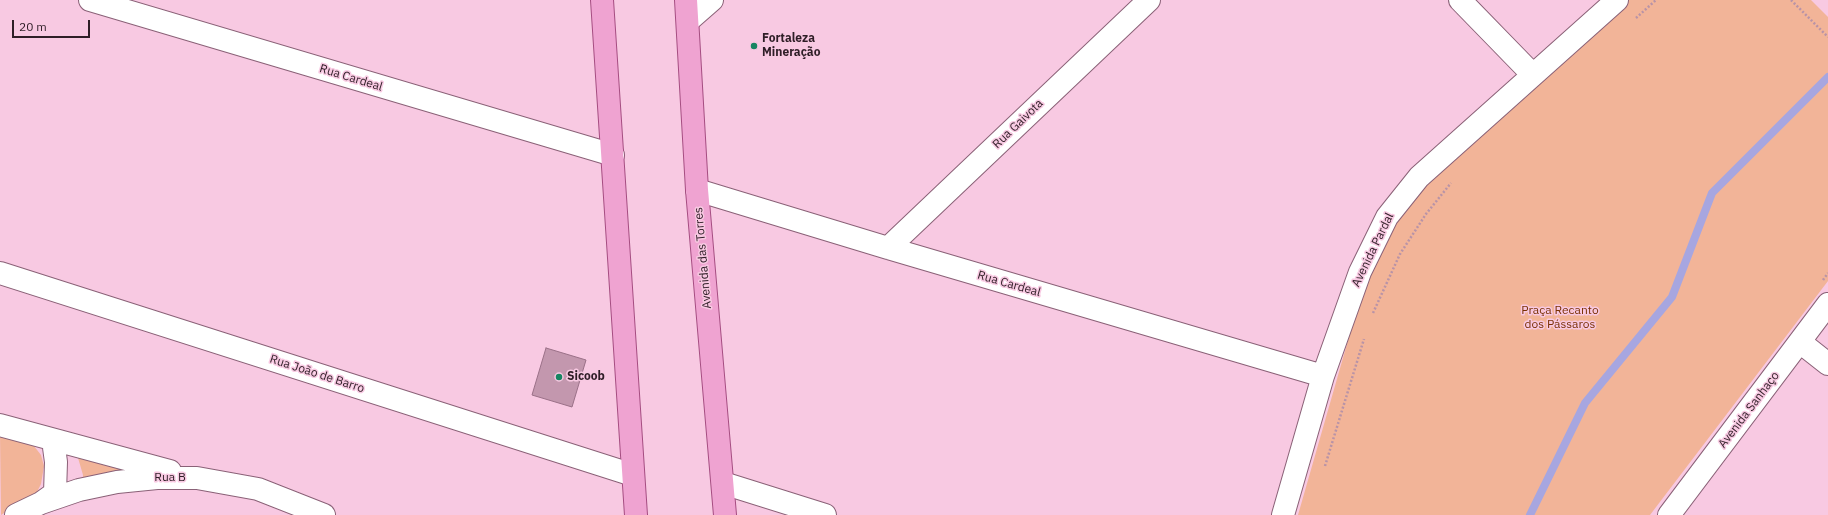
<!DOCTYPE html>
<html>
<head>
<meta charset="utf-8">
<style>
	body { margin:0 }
	#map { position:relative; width:1828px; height:515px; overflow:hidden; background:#f8c9e2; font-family:"IBM Plex Sans",sans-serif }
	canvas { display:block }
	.scale { position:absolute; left:12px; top:20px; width:78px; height:18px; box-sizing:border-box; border:2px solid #2f1e27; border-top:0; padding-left:5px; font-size:12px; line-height:14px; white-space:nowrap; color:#2f1e27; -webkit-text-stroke:3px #f8c9e2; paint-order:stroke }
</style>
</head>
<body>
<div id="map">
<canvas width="1828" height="515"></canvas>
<div class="scale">20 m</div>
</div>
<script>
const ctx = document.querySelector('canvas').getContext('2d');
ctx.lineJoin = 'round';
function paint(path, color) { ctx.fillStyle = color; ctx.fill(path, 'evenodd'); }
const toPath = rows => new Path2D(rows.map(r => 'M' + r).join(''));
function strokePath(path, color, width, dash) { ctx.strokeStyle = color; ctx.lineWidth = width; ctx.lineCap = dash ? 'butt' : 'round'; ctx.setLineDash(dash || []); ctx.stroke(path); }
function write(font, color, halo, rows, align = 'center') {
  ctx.font = font + ' "IBM Plex Sans",sans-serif'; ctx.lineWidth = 3; ctx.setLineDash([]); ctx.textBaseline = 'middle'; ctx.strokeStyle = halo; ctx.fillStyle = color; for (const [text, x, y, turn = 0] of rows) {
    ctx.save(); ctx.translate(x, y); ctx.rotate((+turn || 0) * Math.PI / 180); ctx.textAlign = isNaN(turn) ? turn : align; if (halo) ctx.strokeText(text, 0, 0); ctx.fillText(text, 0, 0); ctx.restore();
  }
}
const green = toPath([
	[1624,0,1811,0,1828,17,1828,281,1650,515,1298,515,1367,274,1393,224,1420,187],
	[0,433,25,440,34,446,41,455,44,466,41,484,37,492,1,515],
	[76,451,135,475,82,487,83,475]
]);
const stream = toPath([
	[1530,515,1585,403,1672,297,1712,193,1828,77]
]);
const building = toPath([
	[546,348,586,360,572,407,532,395,546,348]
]);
const path = toPath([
	[1791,0,1828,37],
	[1636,18,1656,0],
	[1823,280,1828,273],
	[1373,313,1400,254,1426,214,1451,183],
	[1325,466,1364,339]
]);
const minor = toPath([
	[90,0,613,155],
	[1460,0,1533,75],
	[688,21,712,0],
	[697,190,888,248,1323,376],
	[888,248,1149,0],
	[0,273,633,475],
	[1800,342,1828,364],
	[0,425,170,471],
	[723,483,825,515],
	[41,503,55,493,56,462,53,440],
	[16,515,41,503,79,490,117,482,157,478,197,478,258,489,324,515],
	[1283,515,1323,376,1360,272,1387,217,1419,177,1617,0],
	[1669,515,1828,304]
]);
const major = toPath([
	[602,0,636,515],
	[686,0,697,190,725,515]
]);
const markers = [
	[754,46,4,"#178562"],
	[559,377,4,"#178562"]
];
const poiNames = [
	["Fortaleza",762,39],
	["Mineração",762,53],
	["Sicoob",567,377]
];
const streetNames = [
	["Rua Cardeal",351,78,17],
	["Rua Gaivota",1018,124,-44],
	["Avenida Pardal",1373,250,-64],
	["Avenida das Torres",703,258,-95],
	["Rua Cardeal",1009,284,16],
	["Rua João de Barro",317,374,18],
	["Avenida Sanhaço",1749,410,-53],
	["Rua B",170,478]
];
const parkNames = [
	["Praça Recanto",1560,311],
	["dos Pássaros",1560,325]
];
paint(green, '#f2b498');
strokePath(stream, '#a7a6e0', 8);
paint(building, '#c397ae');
strokePath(building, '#9a7087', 1);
strokePath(minor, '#8a6177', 24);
strokePath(major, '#a54d81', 24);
strokePath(path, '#b893a7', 2.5, [2, 2]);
strokePath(minor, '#fff', 22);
strokePath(major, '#efa3d1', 22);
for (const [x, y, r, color] of markers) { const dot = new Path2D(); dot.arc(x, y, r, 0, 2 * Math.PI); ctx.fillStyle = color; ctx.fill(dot); strokePath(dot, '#f8c9e2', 1.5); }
write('bold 12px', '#2f1e27', '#f8c9e2', poiNames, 'left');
write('12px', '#2f1e27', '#f8c9e2', streetNames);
write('12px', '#793002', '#f8c9e2', parkNames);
</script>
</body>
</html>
